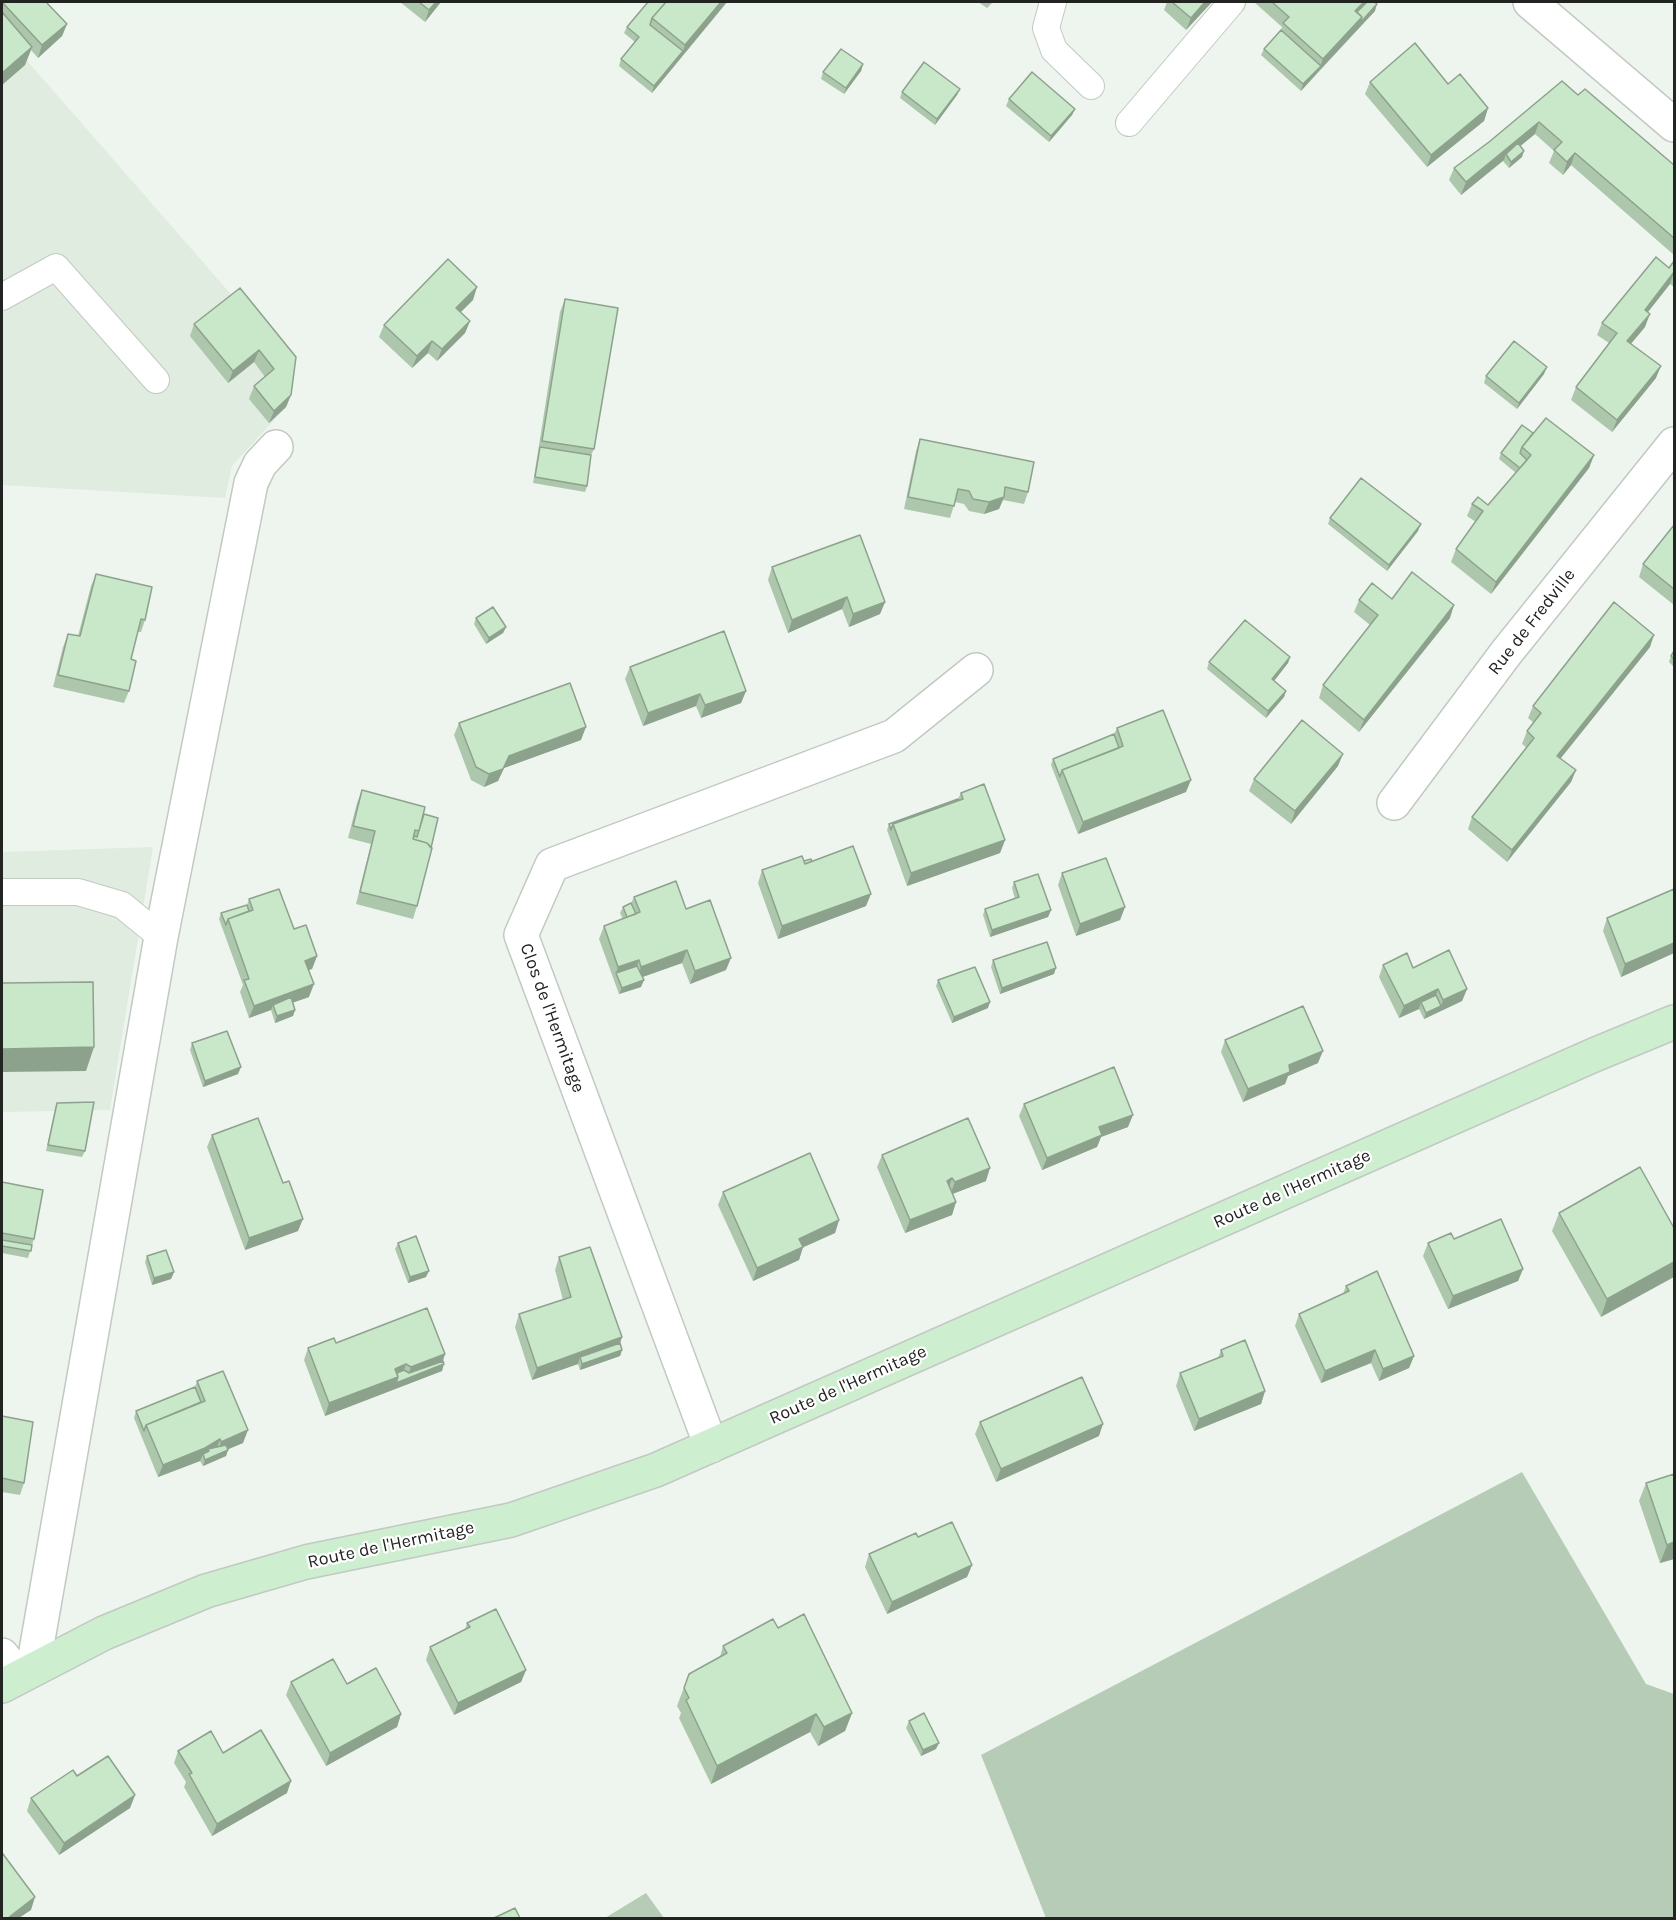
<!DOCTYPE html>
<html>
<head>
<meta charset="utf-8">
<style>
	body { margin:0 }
	#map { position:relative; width:1676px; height:1920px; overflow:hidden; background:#eef5ee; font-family:Karla,sans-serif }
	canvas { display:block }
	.frame { position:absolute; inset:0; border:3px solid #222422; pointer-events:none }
</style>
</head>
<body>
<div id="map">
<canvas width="1676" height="1920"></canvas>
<div class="frame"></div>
</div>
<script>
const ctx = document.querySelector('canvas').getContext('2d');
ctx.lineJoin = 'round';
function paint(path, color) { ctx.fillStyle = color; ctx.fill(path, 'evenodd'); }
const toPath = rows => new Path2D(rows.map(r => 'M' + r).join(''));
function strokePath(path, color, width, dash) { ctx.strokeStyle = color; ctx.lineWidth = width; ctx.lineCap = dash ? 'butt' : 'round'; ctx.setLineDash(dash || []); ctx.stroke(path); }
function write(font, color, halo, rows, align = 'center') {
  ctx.font = font + ' Karla,sans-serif'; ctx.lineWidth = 4.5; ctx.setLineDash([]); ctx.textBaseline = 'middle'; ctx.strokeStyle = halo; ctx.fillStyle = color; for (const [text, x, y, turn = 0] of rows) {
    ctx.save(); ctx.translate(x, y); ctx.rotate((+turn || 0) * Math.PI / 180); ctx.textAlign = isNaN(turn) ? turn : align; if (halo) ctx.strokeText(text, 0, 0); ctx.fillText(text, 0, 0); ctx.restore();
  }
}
const built = toPath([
	[2,32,236,300,292,369,286,407,232,466,225,498,2,485],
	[153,847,110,1110,2,1112,2,852]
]);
const green = toPath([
	[1522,1472,1646,1684,1674,1694,1674,1918,1046,1918,981,1755],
	[646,1893,664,1918,605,1918]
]);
const lane = toPath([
	[1053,2,1046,28,1054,50,1091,86],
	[1129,123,1232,2],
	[2,297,56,267,156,380],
	[2,892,78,892,122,905,161,937]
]);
const street = toPath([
	[1530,2,1674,125],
	[1394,803,1506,653,1674,444],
	[711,1446,521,935,552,865,894,736,976,670],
	[2,1655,18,1677],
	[33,1668,161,937,251,483,260,464,276,447]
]);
const secondary = toPath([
	[2,1686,104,1633,206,1591,306,1562,511,1520,656,1470,1594,1055,1674,1022]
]);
const wall = toPath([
	[2,2,67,24,62,36,38,58,31,50,25,65,2,85],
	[400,2,441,2,425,22],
	[648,2,727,2,652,93,619,66,621,59,635,42,624,33,627,27],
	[978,2,993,2,987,8],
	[1167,2,1212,2,1186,30,1164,10],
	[1254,2,1374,2,1375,11,1301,91,1261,55,1264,49,1281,30,1282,27],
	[863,64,861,71,844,94,821,79,823,72],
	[1370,82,1448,84,1488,108,1484,121,1427,167,1365,94],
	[902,92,957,95,935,125,900,98],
	[1578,95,1674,165,1674,255,1571,165,1563,175,1549,163,1554,151,1535,134,1520,146,1522,157,1509,168,1503,161,1504,160,1461,195,1449,180,1454,168],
	[1009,99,1075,109,1072,115,1049,142,1006,106],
	[1674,261,1674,287,1670,284,1648,312,1645,327,1631,344,1656,378,1612,432,1571,400,1576,387,1609,343,1597,335,1602,323,1669,268],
	[240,288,291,395,286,407,269,423,249,399,254,386,265,377,254,362,228,383,190,336,194,324],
	[565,299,594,449,591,455,587,486,585,492,533,483,560,312],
	[473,300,460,312,470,321,465,333,437,361,428,353,412,368,379,337,384,325],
	[1544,374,1517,409,1484,383,1486,376],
	[1533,433,1594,455,1589,468,1491,594,1451,562,1456,549,1476,522,1467,516,1472,504,1488,505,1516,473,1499,459,1501,453],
	[920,439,1028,492,1024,504,1003,500,999,509,984,514,969,511,964,504,955,502,950,518,904,509,916,451],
	[1330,518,1418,531,1387,571,1328,524],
	[1674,525,1674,605,1639,577,1643,564],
	[772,567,885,602,880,614,849,627,842,609,788,633,768,580],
	[96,574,145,620,141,632,138,632,131,659,129,691,124,703,53,687,63,647,68,634,78,636,91,586],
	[1392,599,1450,618,1359,732,1319,698,1323,685,1370,625,1354,612,1359,600],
	[476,618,506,627,503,633,486,644,474,624],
	[1650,647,1560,758,1576,770,1571,782,1507,862,1468,829,1472,817,1527,748,1522,744,1527,731,1534,723,1528,718,1533,706],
	[1674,651,1674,667,1669,662,1671,656],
	[1290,657,1288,663,1274,681,1286,691,1284,697,1266,718,1207,669,1209,662],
	[630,667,746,691,741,703,701,718,696,706,643,726,625,679],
	[459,723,581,740,504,768,498,781,484,787,471,780,454,735],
	[1117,728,1186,792,1078,834,1051,765,1053,759,1114,734],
	[1338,766,1291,824,1249,791,1254,779],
	[362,790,424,814,417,906,413,919,356,904,371,844,348,838,357,803],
	[961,793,1005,840,1000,853,907,886,887,830,889,824,958,799],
	[804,861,812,861,866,906,778,939,758,883,762,870],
	[1062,873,1125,907,1120,920,1076,936,1058,885],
	[1014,882,1051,910,1048,917,990,937,983,915,985,909,1015,899,1012,888],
	[1674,889,1674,953,1621,977,1603,931,1607,918],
	[634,897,686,909,726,970,690,984,682,963,642,977,641,987,619,994,599,939,604,926,623,919,620,913,623,907,631,903],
	[249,899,294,929,317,956,312,969,308,970,309,997,292,1003,295,1010,293,1016,275,1023,271,1010,249,1018,240,992,243,985,219,919,221,913,247,905],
	[993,960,1054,974,1000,994,991,967],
	[1383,965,1413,968,1467,989,1462,1001,1424,1019,1419,1009,1399,1018,1379,977],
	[938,980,988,1008,952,1023,936,986],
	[1225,1040,1318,1063,1288,1076,1285,1084,1243,1102,1221,1052],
	[192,1043,238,1074,203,1087,190,1050],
	[57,1103,85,1151,82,1157,46,1151,55,1109],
	[1024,1104,1128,1127,1101,1137,1097,1147,1042,1170,1019,1116],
	[212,1135,283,1183,298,1231,245,1250,207,1147],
	[882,1155,986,1181,952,1194,956,1202,952,1215,905,1233,877,1167],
	[2,1182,34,1239,28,1258,2,1253],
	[723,1192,839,1220,835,1233,803,1247,799,1260,753,1281,718,1205],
	[1559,1213,1674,1228,1601,1317,1552,1231],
	[1454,1239,1523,1269,1518,1281,1448,1309,1423,1256,1428,1243],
	[398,1243,426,1277,408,1283,395,1249],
	[147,1256,174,1272,171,1279,152,1285,145,1262],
	[559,1257,622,1337,620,1343,622,1350,620,1356,580,1370,578,1364,532,1380,515,1327,519,1314,563,1300,555,1270],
	[1346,1286,1414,1356,1409,1368,1379,1381,1371,1363,1321,1383,1295,1326,1299,1314,1343,1294],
	[336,1343,445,1354,443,1361,442,1371,325,1416,304,1360,308,1348],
	[1221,1350,1265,1391,1261,1404,1194,1431,1176,1386,1180,1373,1218,1358],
	[197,1381,243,1443,228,1449,226,1456,203,1466,200,1461,158,1477,134,1418,136,1411,195,1387],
	[2,1416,24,1483,20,1495,2,1492],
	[980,1422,1099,1436,996,1482,975,1434],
	[1646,1483,1674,1559,1660,1563,1639,1501],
	[918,1537,972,1565,967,1577,887,1614,865,1567,869,1554],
	[467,1623,526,1670,521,1682,454,1715,426,1660,430,1647,465,1630],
	[778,1628,852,1713,845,1731,818,1746,810,1732,711,1784,679,1718,681,1713,677,1706,689,1674,720,1657,723,1646],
	[291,1682,347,1684,401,1714,397,1727,326,1766,286,1695],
	[909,1721,936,1749,921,1756,906,1728],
	[178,1751,223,1753,287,1793,212,1836,184,1787,186,1782,174,1763],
	[135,1795,130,1808,59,1855,27,1811,31,1798]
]);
const shadedWall = toPath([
	[436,2,441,2,425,22,429,10],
	[721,2,727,2,652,93,654,86,683,51,685,45],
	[1205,2,1212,2,1186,30,1191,18],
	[1364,2,1369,2,1355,18,1355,11],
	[1377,4,1375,11,1358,29,1360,23],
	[1362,17,1358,29,1318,72,1323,59],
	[67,24,62,36,38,58,42,45],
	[32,47,25,65,2,85,2,73],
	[863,64,861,71,844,94,846,88],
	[1321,66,1318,72,1301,91,1303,84],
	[960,89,957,95,935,125,937,119],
	[1488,108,1484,121,1427,167,1431,155],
	[1075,109,1072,115,1049,142,1051,136],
	[1539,122,1535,134,1507,157,1506,154,1504,160,1461,195,1466,182],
	[1524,151,1522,157,1509,168,1511,162],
	[1575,153,1571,165,1563,175,1567,162],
	[1674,272,1670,284,1640,322,1645,310],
	[477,287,473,300,452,321,456,308],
	[1650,314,1645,327,1623,353,1627,341],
	[470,321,465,333,437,361,442,349],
	[432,341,428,353,412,368,417,356],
	[259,350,254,362,228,383,233,371],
	[1661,366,1656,378,1612,432,1617,420],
	[1547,367,1544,374,1517,409,1519,403],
	[291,395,286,407,269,423,274,411],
	[1594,455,1589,468,1491,594,1496,582],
	[1004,497,999,509,984,514,989,502],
	[1421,524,1418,531,1387,571,1389,565],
	[847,597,842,609,788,633,792,620],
	[885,602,880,614,849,627,853,614],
	[1454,605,1450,618,1359,732,1364,720],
	[506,627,503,633,486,644,489,638],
	[1654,635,1650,647,1553,768,1557,756],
	[1290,657,1288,663,1270,686,1272,679],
	[746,691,741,703,701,718,705,705],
	[1286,691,1284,697,1266,718,1268,711],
	[700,694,696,706,643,726,648,713],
	[586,727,581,740,504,768,498,781,484,787,489,774,509,756],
	[1343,754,1338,766,1291,824,1295,811],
	[1576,770,1571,782,1507,862,1512,850],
	[1191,780,1186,792,1078,834,1083,822],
	[1005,840,1000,853,907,886,911,873],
	[871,894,866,906,778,939,782,926],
	[1125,907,1120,920,1076,936,1080,924],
	[1051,910,1048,917,990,937,992,930],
	[1674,943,1674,953,1621,977,1625,964],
	[687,950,682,963,637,979,641,967],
	[317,956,312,969,300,973,305,961],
	[731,958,726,970,690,984,695,971],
	[639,960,635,972,616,973,618,967],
	[1056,968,1054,974,1000,994,1002,988],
	[644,980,641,987,619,994,622,988],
	[314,984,309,997,274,1009,273,1005,271,1010,249,1018,254,1006],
	[1438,989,1434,1001,1421,1002,1419,1009,1399,1018,1404,1006],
	[1467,989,1462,1001,1424,1019,1426,1013,1441,1006,1443,1000],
	[990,1002,988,1008,952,1023,954,1017],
	[295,1010,293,1016,275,1023,277,1016],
	[94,1047,86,1071,2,1072,2,1049],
	[1323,1051,1318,1063,1288,1076,1285,1084,1243,1102,1248,1089,1289,1065],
	[241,1067,238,1074,203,1087,205,1081],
	[1133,1115,1128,1127,1101,1137,1097,1147,1042,1170,1047,1158,1099,1127],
	[990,1168,986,1181,950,1195,955,1182],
	[952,1178,948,1190,947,1181],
	[956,1202,952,1215,905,1233,910,1220],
	[303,1219,298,1231,245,1250,249,1238],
	[839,1220,835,1233,795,1251,799,1239],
	[803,1247,799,1260,753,1281,757,1268],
	[1674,1262,1674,1277,1601,1317,1607,1299],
	[1523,1269,1518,1281,1448,1309,1453,1296],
	[429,1271,426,1277,408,1283,410,1277],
	[174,1272,171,1279,152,1285,154,1278],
	[622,1337,618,1349,580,1357,578,1364,532,1380,537,1368],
	[622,1350,620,1356,580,1370,582,1364],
	[1375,1350,1371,1363,1321,1383,1325,1371],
	[445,1354,441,1366,444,1364,442,1371,325,1416,329,1403,395,1369,406,1364,402,1377,407,1378,411,1367],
	[1414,1356,1409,1368,1379,1381,1383,1369],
	[1265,1391,1261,1404,1194,1431,1199,1419],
	[1103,1424,1099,1436,996,1482,1001,1469],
	[248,1430,243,1443,217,1454,221,1442],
	[220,1439,216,1451,203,1454,200,1461,158,1477,163,1465],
	[228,1450,226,1456,203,1466,205,1460],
	[1674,1542,1674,1559,1660,1563,1667,1545],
	[972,1565,967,1577,887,1614,892,1602],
	[526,1670,521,1682,454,1715,458,1703],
	[852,1713,845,1731,818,1746,824,1727],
	[401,1714,397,1727,326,1766,330,1753],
	[816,1714,810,1732,711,1784,717,1766],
	[939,1743,936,1749,921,1756,923,1750],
	[291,1781,287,1793,212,1836,217,1824],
	[135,1795,130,1808,59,1855,64,1843],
	[35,1897,31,1910,19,1918,8,1918]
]);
const building = toPath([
	[2,2,46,2,67,24,42,45,2,2],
	[419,2,436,2,429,10,419,2],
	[648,2,666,2,652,18,650,25,683,51,654,86,621,59,639,37,627,27,648,2],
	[666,2,721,2,685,45,652,18,666,2],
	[1172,2,1205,2,1191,18,1172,2],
	[1272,2,1364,2,1355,11,1362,17,1323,59,1283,23,1289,17,1272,2],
	[1367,2,1374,2,1377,4,1360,23,1362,17,1357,12,1367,2],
	[2,12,32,47,2,73,2,12],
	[1281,30,1321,66,1303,84,1264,49,1281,30],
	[1415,43,1448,84,1460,74,1488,108,1431,155,1370,82,1415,43],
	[841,49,863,64,846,88,823,72,841,49],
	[924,62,960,89,937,119,902,92,924,62],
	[1032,72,1075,109,1051,136,1009,99,1032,72],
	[1562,81,1578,95,1585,89,1674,165,1674,238,1575,153,1567,162,1554,150,1562,142,1539,122,1466,182,1454,168,1489,142,1562,81],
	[1518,143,1524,151,1511,162,1506,154,1518,143],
	[1656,257,1669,268,1674,261,1674,272,1645,310,1650,314,1627,341,1661,366,1617,420,1576,387,1617,333,1602,323,1656,257],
	[448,259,477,287,456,308,470,321,442,349,432,341,417,356,384,325,448,259],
	[240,288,296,357,291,395,274,411,254,386,274,369,259,350,233,371,194,324,240,288],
	[565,299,618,308,594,449,542,441,565,299],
	[1514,341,1547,367,1519,403,1486,376,1514,341],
	[1546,418,1594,455,1496,582,1456,549,1483,511,1472,504,1478,497,1488,505,1531,455,1522,447,1546,418],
	[1522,425,1533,433,1522,447,1520,453,1527,460,1520,468,1501,453,1522,425],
	[920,439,1034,462,1028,492,1005,487,1004,497,989,502,973,499,969,491,958,489,954,506,908,497,920,439],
	[540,447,591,455,587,486,535,477,540,447],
	[1361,478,1421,524,1389,565,1330,518,1361,478],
	[1674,525,1674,589,1643,564,1674,525],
	[860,535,885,602,853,614,847,597,792,620,772,567,860,535],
	[1412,572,1454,605,1364,720,1323,685,1378,615,1359,600,1372,583,1392,599,1412,572],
	[96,574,152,587,145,620,141,619,131,659,136,661,129,691,58,675,68,634,80,636,96,574],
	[1614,602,1654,635,1557,756,1576,770,1512,850,1472,817,1534,738,1527,731,1541,713,1533,706,1614,602],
	[493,607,506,627,489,638,476,618,493,607],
	[1245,620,1290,657,1272,679,1286,691,1268,711,1209,662,1245,620],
	[724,631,746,691,705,705,700,694,648,713,630,667,724,631],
	[1674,651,1674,659,1671,656,1674,651],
	[570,683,586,727,509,756,503,769,489,774,476,767,459,723,570,683],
	[1163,710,1191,780,1083,822,1062,770,1123,746,1117,728,1163,710],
	[1302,720,1343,754,1295,811,1254,779,1302,720],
	[1114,734,1119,748,1062,770,1060,777,1053,759,1114,734],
	[984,784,1005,840,911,873,893,824,963,799,961,793,984,784],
	[362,790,425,807,419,831,415,830,413,839,427,843,432,848,417,906,360,892,375,831,353,826,362,790],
	[958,799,959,800,893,824,891,830,889,824,958,799],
	[424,814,438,818,431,848,427,843,413,839,414,836,417,837,424,814],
	[853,846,871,894,782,926,762,870,802,856,805,864,853,846],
	[1106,858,1125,907,1080,924,1062,873,1106,858],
	[811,859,812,861,805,864,804,861,811,859],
	[1038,874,1051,910,992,930,985,909,1019,897,1014,882,1038,874],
	[676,881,686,909,710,900,731,958,695,971,687,950,641,967,639,960,618,967,604,926,640,912,634,897,676,881],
	[279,889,294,929,306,925,317,956,305,961,314,984,254,1006,244,980,249,979,228,919,253,910,249,899,279,889],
	[1674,889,1674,943,1625,964,1607,918,1674,889],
	[631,903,636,914,627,917,623,907,631,903],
	[247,905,249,911,228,919,226,925,221,913,247,905],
	[1047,942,1056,968,1002,988,993,960,1047,942],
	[1449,950,1467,989,1443,1000,1438,989,1404,1006,1383,965,1407,953,1413,968,1449,950],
	[637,966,644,980,622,988,616,973,637,966],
	[975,967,990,1002,954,1017,938,980,975,967],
	[93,982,94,1047,2,1049,2,983,93,982],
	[1436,995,1441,1006,1426,1013,1421,1002,1436,995],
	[291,997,295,1010,277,1016,273,1005,291,997],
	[1303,1006,1323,1051,1289,1065,1290,1072,1248,1089,1225,1040,1303,1006],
	[227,1031,241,1067,205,1081,192,1043,227,1031],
	[1114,1067,1133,1115,1099,1127,1102,1135,1047,1158,1024,1104,1114,1067],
	[94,1102,85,1151,48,1145,57,1103,94,1102],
	[258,1118,283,1183,289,1181,303,1219,249,1238,212,1135,258,1118],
	[968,1118,990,1168,955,1182,952,1178,947,1181,956,1202,910,1220,882,1155,968,1118],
	[810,1153,839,1220,799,1239,803,1247,757,1268,723,1192,810,1153],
	[1640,1167,1674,1228,1674,1262,1607,1299,1559,1213,1640,1167],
	[2,1182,43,1190,34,1239,2,1233,2,1236,2,1182],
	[1501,1219,1523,1269,1453,1296,1428,1243,1451,1233,1454,1239,1501,1219],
	[416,1236,429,1271,410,1277,398,1243,416,1236],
	[2,1240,32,1245,31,1251,2,1246,2,1240],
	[590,1247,622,1337,537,1368,519,1314,571,1297,559,1257,590,1247],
	[166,1250,174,1272,154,1278,147,1256,166,1250],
	[1377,1271,1414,1356,1383,1369,1375,1350,1325,1371,1299,1314,1349,1291,1346,1286,1377,1271],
	[427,1308,445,1354,411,1367,406,1364,395,1369,398,1377,329,1403,308,1348,334,1338,336,1343,427,1308],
	[1245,1340,1265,1391,1199,1419,1180,1373,1223,1356,1221,1350,1245,1340],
	[620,1343,622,1350,582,1364,580,1357,620,1343],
	[443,1361,444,1364,396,1383,398,1377,397,1373,404,1370,409,1373,443,1361],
	[223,1371,248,1430,221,1442,220,1439,205,1448,163,1465,146,1425,205,1401,197,1381,223,1371],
	[1082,1377,1103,1424,1001,1469,980,1422,1082,1377],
	[195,1387,201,1402,146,1425,144,1431,136,1411,195,1387],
	[2,1416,33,1422,24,1483,2,1478,2,1416],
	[226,1445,228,1450,205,1460,203,1454,209,1451,208,1449,226,1445],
	[1674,1474,1674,1542,1667,1545,1646,1483,1674,1474],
	[952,1522,972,1565,892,1602,869,1554,916,1533,918,1537,952,1522],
	[496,1609,526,1670,458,1703,430,1647,470,1627,467,1623,496,1609],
	[804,1614,852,1713,824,1727,816,1714,717,1766,686,1700,689,1698,684,1688,689,1674,727,1653,723,1646,773,1619,778,1628,804,1614],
	[333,1659,347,1684,376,1668,401,1714,330,1753,291,1682,333,1659],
	[924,1713,939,1743,923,1750,909,1721,924,1713],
	[261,1730,291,1781,217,1824,189,1774,192,1773,178,1751,211,1731,223,1753,261,1730],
	[108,1756,135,1795,64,1843,31,1798,73,1770,77,1776,108,1756],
	[3,1854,35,1897,8,1918,2,1918,2,1855,3,1854],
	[515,1908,520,1918,494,1918,515,1908]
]);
const streetNames = [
	["Rue de Fredville",1532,622,-52],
	["Clos de l'Hermitage",552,1018,70],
	["Route de l'Hermitage",1292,1189,-24],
	["Route de l'Hermitage",848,1385,-24],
	["Route de l'Hermitage",391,1545,-12]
];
paint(built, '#e0ecdf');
paint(green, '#b6ccb6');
strokePath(lane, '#c2c9c2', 28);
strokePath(street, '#c2c9c2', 36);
strokePath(secondary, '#c2c9c2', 36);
strokePath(lane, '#fff', 26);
strokePath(street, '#fff', 33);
strokePath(secondary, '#cdefd0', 33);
paint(wall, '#adc7ad');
paint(shadedWall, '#8da28d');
paint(building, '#c9e7c9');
strokePath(building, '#8da28d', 1.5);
write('18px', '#222422', '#fff', streetNames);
</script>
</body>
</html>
